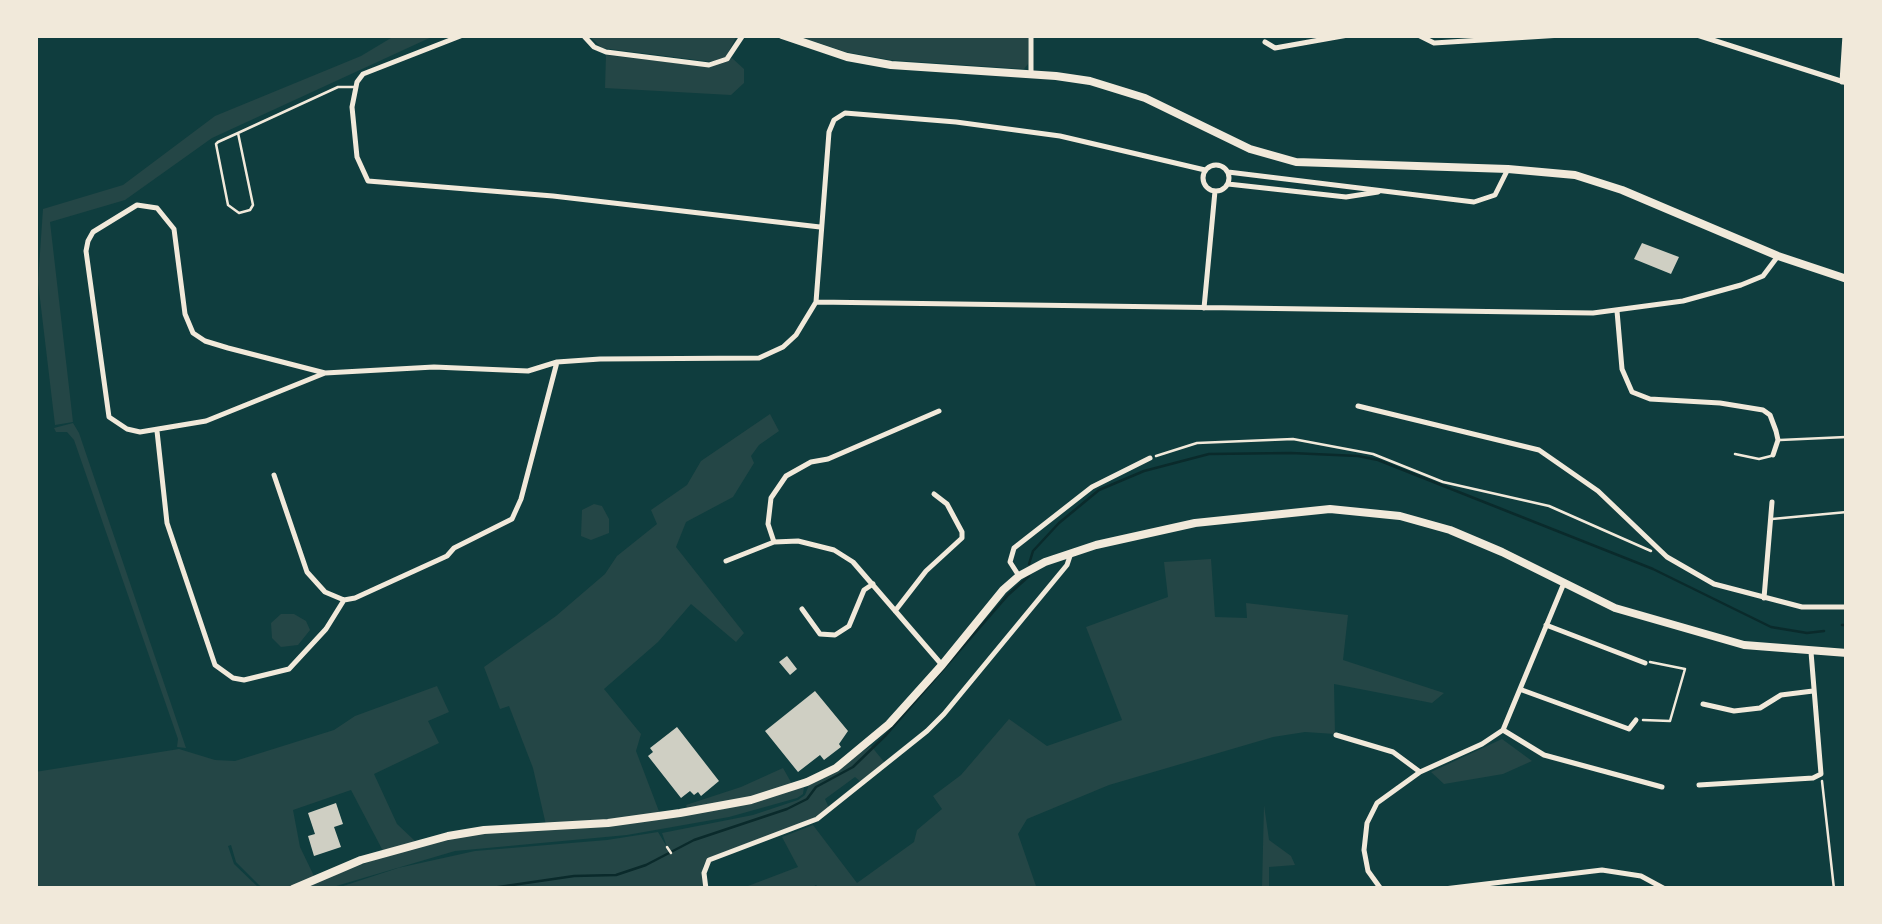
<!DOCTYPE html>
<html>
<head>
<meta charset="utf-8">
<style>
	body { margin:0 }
	#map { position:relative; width:1882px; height:924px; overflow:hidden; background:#0f3d3e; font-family:"DM Sans",sans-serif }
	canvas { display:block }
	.frame { position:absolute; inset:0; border:38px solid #f1e9da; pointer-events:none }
</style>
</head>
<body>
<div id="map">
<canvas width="1882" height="924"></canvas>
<div class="frame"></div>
</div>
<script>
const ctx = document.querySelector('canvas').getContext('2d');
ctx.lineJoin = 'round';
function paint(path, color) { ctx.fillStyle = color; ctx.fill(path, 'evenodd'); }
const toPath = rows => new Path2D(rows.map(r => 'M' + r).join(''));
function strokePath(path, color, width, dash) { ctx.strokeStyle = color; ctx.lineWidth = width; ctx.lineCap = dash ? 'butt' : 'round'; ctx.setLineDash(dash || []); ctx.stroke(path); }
const green = toPath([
	[396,35,436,35,212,138,125,200,50,222,73,422,55,425,38,282,43,209,123,185,215,116,361,56],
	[588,35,737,35,725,59,713,62,602,48],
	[795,35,1028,35,1028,64,1024,69,891,60,846,52],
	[606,55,710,67,732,58,744,69,744,83,731,95,605,88],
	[770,414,779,431,759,445,751,456,754,463,733,497,686,522,676,547,744,633,736,642,691,604,658,642,604,689,641,734,636,751,660,814,546,825,533,768,509,706,500,709,484,667,556,616,605,574,617,556,657,524,651,510,687,485,701,461],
	[73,423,79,433,186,748,177,747,178,739,74,440,67,432,56,432,54,428],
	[594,504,602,506,609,519,609,533,591,540,581,536,582,510],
	[1211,559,1215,617,1247,618,1246,603,1348,615,1343,660,1444,693,1432,703,1334,684,1335,734,1305,732,1273,737,1109,785,1027,819,1018,834,1037,889,820,889,816,885,809,889,740,889,798,867,782,837,813,825,857,883,914,842,917,830,942,809,933,796,961,775,1009,719,1047,746,1122,720,1086,627,1168,597,1164,562],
	[281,614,294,614,306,621,310,630,298,645,281,647,272,638,271,623],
	[437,686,449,712,428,721,439,743,374,774,397,824,415,841,383,851,351,790,293,810,300,847,314,876,288,889,265,889,259,885,236,862,231,845,228,846,234,864,260,889,35,889,35,772,179,749,215,760,235,761,334,730,355,716],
	[1502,739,1532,761,1503,774,1444,784,1431,772],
	[871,746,885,763,861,782,855,777,825,799,829,808,808,821,708,858,703,866,704,889,334,889,398,868,475,851,607,840,658,832,667,847,662,833,753,815,798,800,805,795,809,785],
	[783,768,792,784,765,794,688,810,686,805,741,787],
	[804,787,803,794,797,798,729,817,627,835,455,851,326,889,297,889,406,848,483,832,598,826],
	[1264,805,1269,840,1291,856,1295,865,1269,867,1269,889,1262,889]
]);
const stream = toPath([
	[1088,35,1126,35],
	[1029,564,1033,551,1059,523,1099,490,1144,471,1209,454,1291,453,1358,456,1378,460,1653,569,1771,627,1807,633,1824,631],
	[1842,625,1847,625],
	[485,889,574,876,616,875,646,865,694,840,787,809,807,799,816,787,853,767,886,735,1008,595,1029,576]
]);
const building = toPath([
	[1642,243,1679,257,1671,274,1634,259],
	[787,656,797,669,790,675,779,662],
	[815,691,848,731,839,744,841,747,824,760,820,755,798,772,765,731],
	[677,727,719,781,701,796,698,792,694,795,690,791,681,798,648,756,653,752,650,748],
	[336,803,343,824,334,827,341,847,314,856,308,836,315,834,308,813]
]);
const path = toPath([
	[1156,456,1197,443,1293,439,1373,454,1443,482,1549,506,1651,551],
	[1643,720,1670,721,1685,669,1650,662],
	[1822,781,1834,889],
	[667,847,671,853]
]);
const service = toPath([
	[238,133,253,205,250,210,239,213,228,205,216,144,218,142,238,133,338,87,354,87],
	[1780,440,1846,437],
	[1735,454,1759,459,1771,456],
	[1772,519,1847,512]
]);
const minor = toPath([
	[463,35,363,74,357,82,352,107,357,157,368,181,553,196,820,227],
	[583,35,594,47,606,52,709,65,727,59,743,35],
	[1031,35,1031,74],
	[1418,35,1434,43,1562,35],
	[1697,35,1847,83],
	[1265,42,1275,48,1348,35],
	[1842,82,1845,35],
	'1203 178a13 13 0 1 1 26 0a13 13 0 1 1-26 0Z',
	[1228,172,1474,202,1495,195,1508,169],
	[1228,184,1346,197,1378,192],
	[816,302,1593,313,1683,301,1741,285,1763,276,1778,256],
	[1204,308,1215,191],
	[1617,311,1622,369,1632,392,1650,399,1720,403,1763,410,1770,415,1776,431,1778,440,1773,455],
	[325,373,228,348,205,341,193,333,185,314,174,229,157,208,137,205,93,232,88,241,86,251,109,417,127,429,140,432,206,421,325,373,434,367,528,371,557,362,600,359,759,358,783,347,796,335,816,302,829,132,834,120,845,113,956,122,1060,136,1205,170],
	[1358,406,1539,450,1598,491,1667,557,1714,584,1802,607,1847,607],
	[157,431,167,523,215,665,233,678,244,680,289,669,326,629,344,600],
	[274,475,307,572,325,592,344,600,355,598,447,556,454,548,512,519,521,499,557,362],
	[774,542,768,524,771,498,786,476,811,462,828,459,939,411],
	[726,561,774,542,798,541,834,550,853,562,942,665],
	[1019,576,1010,562,1014,548,1092,487,1150,458],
	[1764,598,1772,502],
	[802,609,820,634,835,635,849,626,864,590,873,584],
	[895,611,926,571,962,538,962,532,947,504,934,494],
	[1546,625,1645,663],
	[1522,690,1629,729,1636,720],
	[1703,704,1734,711,1760,708,1781,695,1813,691],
	[1503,730,1544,755,1662,787],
	[1336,735,1393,752,1420,772],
	[1699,785,1813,778,1821,774,1811,652],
	[706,889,704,873,709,860,817,819,927,731,944,714,1067,565,1070,556],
	[1381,889,1368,871,1364,850,1367,823,1377,803,1420,772,1482,744,1503,730,1564,583],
	[1444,889,1602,870,1641,876,1665,889]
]);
const secondary = toPath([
	[293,889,361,860,448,836,484,830,608,823,680,813,751,800,807,782,836,768,889,724,942,665,1003,590,1019,576,1045,562,1096,545,1195,523,1330,509,1400,516,1450,530,1502,552,1615,608,1744,645,1847,653]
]);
const primary = toPath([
	[782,35,847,57,891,65,1056,76,1090,81,1145,98,1250,149,1296,162,1508,169,1575,175,1622,190,1778,256,1847,279]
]);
paint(green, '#244646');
strokePath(stream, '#0a2a2b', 2.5);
paint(building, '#cfcfc3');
strokePath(path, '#f1e9da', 2.5);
strokePath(service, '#f1e9da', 2.5);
strokePath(minor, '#f1e9da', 5);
strokePath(secondary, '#f1e9da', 8);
strokePath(primary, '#f1e9da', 8);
</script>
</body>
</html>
